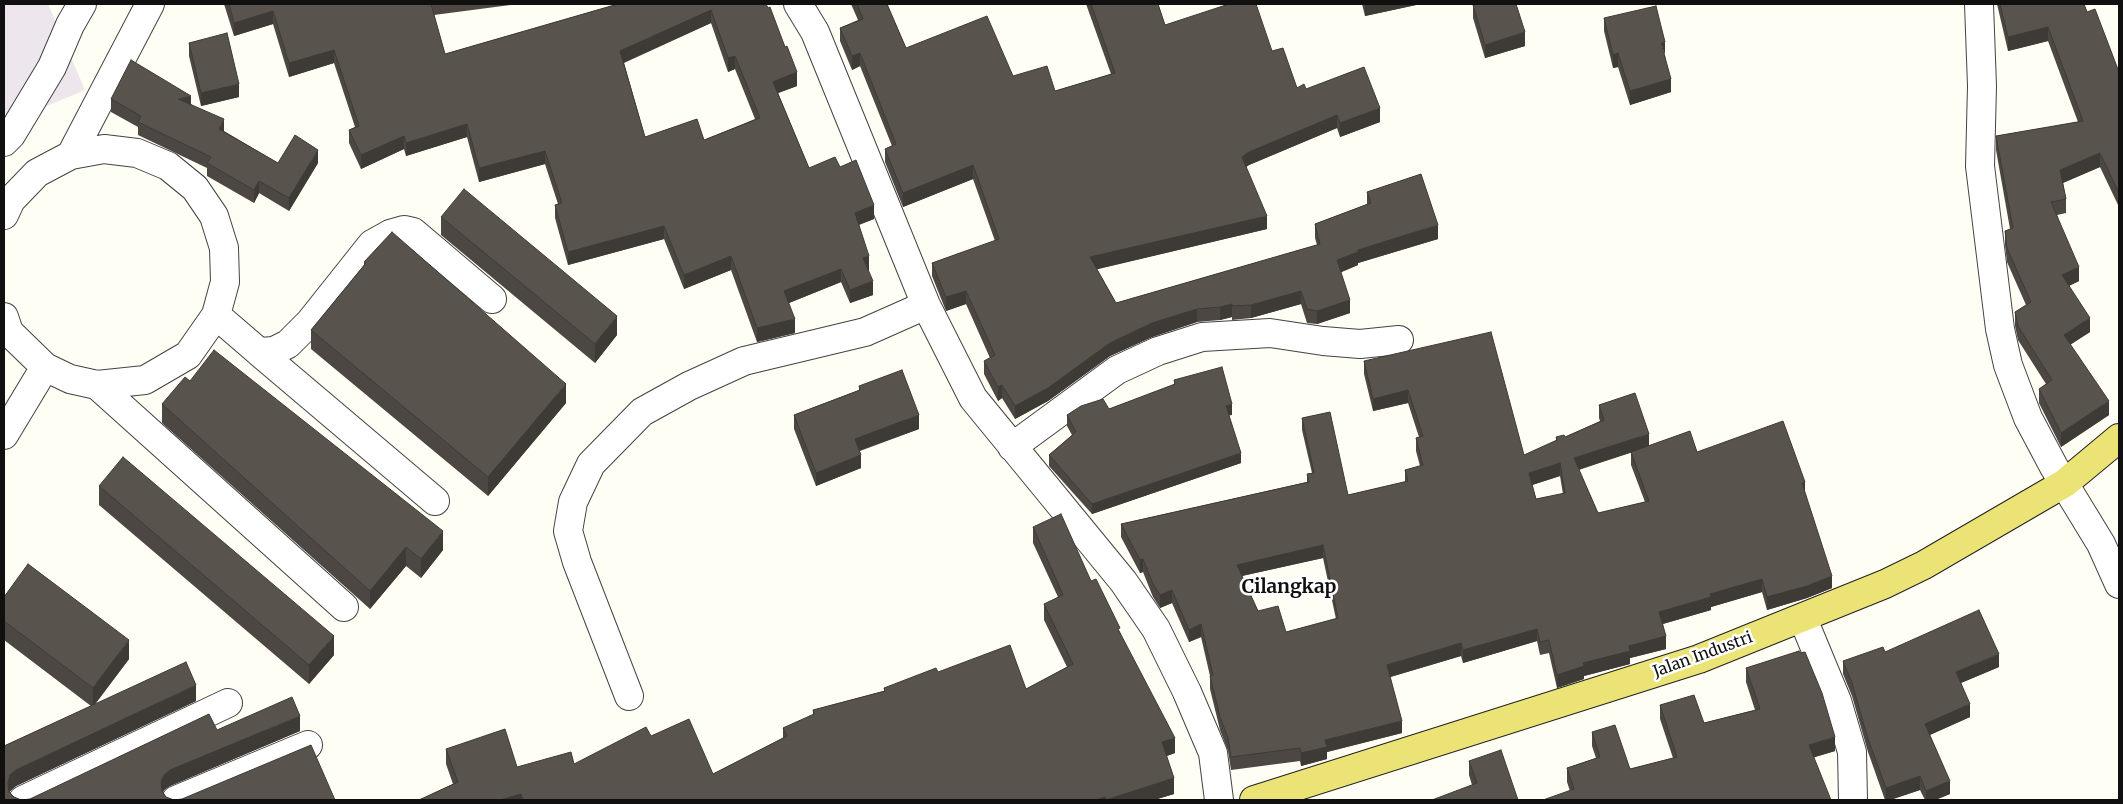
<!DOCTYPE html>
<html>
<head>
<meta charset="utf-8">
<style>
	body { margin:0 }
	#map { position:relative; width:2123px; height:804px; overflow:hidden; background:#fefef4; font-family:Merriweather,serif }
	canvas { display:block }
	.frame { position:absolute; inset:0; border:5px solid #101010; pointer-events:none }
</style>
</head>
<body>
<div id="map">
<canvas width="2123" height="804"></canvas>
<div class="frame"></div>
</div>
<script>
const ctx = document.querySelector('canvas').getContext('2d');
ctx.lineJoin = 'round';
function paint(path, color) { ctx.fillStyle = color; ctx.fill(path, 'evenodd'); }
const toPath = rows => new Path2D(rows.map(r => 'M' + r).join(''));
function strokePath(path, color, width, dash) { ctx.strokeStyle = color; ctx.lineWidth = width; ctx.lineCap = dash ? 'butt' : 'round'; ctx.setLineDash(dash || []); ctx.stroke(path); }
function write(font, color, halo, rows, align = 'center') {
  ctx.font = font + ' Merriweather,serif'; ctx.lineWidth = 5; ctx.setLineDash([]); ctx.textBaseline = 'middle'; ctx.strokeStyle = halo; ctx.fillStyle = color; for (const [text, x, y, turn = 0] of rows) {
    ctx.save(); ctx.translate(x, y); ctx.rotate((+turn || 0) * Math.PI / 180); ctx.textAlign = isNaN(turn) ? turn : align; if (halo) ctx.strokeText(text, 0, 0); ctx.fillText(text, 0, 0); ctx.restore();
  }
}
const industrial = toPath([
	[4,4,48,4,85,90,4,124]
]);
const minor = toPath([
	[798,4,815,32,926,305,973,398,1123,581,1156,629,1187,692,1213,753,1219,800],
	[1979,4,1982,86,1980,166,2000,329,2008,365,2028,418,2054,467,2101,544,2119,584],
	[4,142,11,135,52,67,70,25,82,4],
	[71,155,150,4],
	[4,215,11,200,37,173,71,155,104,149,137,153,168,166,195,188,214,216,224,248,225,282,216,315,188,355,145,380,97,385,70,379,45,367,9,332,4,317],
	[216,315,259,352,274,351,288,344,310,322,372,244,390,234,404,230,413,232,492,299],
	[259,352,435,501],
	[97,385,344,607],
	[4,435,45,367],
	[1012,447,1117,370,1158,351,1202,337,1270,333,1323,341,1360,344,1399,340],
	[1803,619,1837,701,1852,752,1853,800],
	[629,696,577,562,568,531,573,502,591,464,642,412,689,386,744,361,865,332,926,305],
	[23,800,228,703],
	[176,800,308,745]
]);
const major = toPath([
	[1254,800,1699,659,1885,584,1924,565,2065,483,2119,438]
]);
const wall = toPath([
	[224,4,518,4,434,15,445,54,618,4,766,4,797,86,778,93,809,168,840,167,874,219,859,225,869,270,868,270,873,295,850,303,841,282,789,303,795,333,757,342,731,270,684,289,664,239,568,265,555,218,555,205,558,204,545,164,479,182,467,137,406,156,404,149,361,169,349,143,349,130,355,127,334,63,289,77,273,24,234,36],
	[711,23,728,72,735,69,755,119,704,140,645,137,624,63],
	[851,4,887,4,906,48,1013,76,1055,91,1111,74,1086,4,1158,4,1165,25,1272,51,1297,88,1306,89,1380,122,1340,137,1337,128,1249,165,1246,167,1267,229,1097,269,1116,303,1317,245,1315,238,1315,224,1367,204,1367,192,1438,239,1358,263,1358,265,1341,272,1350,313,1317,324,1307,323,1301,304,1251,318,1232,320,1232,317,1220,320,1197,322,1152,337,1110,356,1048,401,1015,419,1002,398,998,401,984,374,984,361,990,358,966,304,946,311,932,276,932,263,995,241,973,179,903,207,885,162,885,149,892,146,860,66,852,70,840,41,840,28,858,20],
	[1362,4,1416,4,1416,5,1365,16],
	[1997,4,2084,4,2087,12,2119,72,2119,71,2119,207,2100,167,2063,183,2066,199,2066,213,2057,215,2079,281,2069,286,2090,332,2070,344,2109,415,2061,447,2039,403,2039,389,2046,384,2018,340,2015,326,2015,312,2026,305,2007,262,2005,245,2005,231,2010,229,1996,150,1996,136,2078,122,2048,41,2008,51],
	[1473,5,1525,46,1485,58,1473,18],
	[1604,18,1665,55,1671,92,1630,105,1618,67,1613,68,1604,31],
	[189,43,239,97,201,106,189,56],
	[111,99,191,104,224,131,278,163,318,163,289,211,259,193,254,203,207,176,207,168,138,135,138,127,111,112],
	[441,217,617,335,595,363,441,235],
	[364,262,566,403,488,496,311,349,311,330,364,265],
	[1364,361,1524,455,1556,441,1556,437,1565,437,1600,421,1599,418,1599,405,1649,446,1697,452,1805,494,1832,588,1807,598,1767,610,1762,592,1711,607,1711,610,1663,624,1666,649,1630,658,1630,664,1584,676,1584,679,1557,688,1549,653,1540,655,1537,641,1463,663,1461,656,1390,677,1402,733,1327,752,1327,759,1301,766,1300,761,1231,770,1228,751,1220,730,1210,689,1210,676,1201,637,1189,642,1172,603,1160,608,1153,597,1143,572,1140,573,1121,537,1121,524,1307,482,1307,474,1312,473,1302,430,1302,418,1348,495,1405,482,1405,470,1420,466,1416,451,1416,438,1419,437,1408,403,1373,411,1364,374],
	[1631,452,1631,465,1645,502,1598,513,1579,470],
	[1560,476,1563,494,1536,499,1532,485],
	[1323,558,1336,619,1286,632,1258,611,1242,576],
	[1174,380,1232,415,1229,415,1241,463,1092,514,1049,466,1049,455,1072,435,1067,426,1067,415,1109,409,1174,385],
	[190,381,443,550,421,578,406,566,370,609,162,423,162,404],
	[859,386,919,429,860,451,861,468,816,486,794,429,794,415,859,390],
	[99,486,334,655,309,684,99,505],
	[1033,527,1091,581,1120,633,1175,753,1166,756,1174,794,1154,800,419,800,453,784,446,764,446,749,517,767,574,764,651,736,713,774,783,738,783,728,813,715,813,710,884,691,884,688,938,672,1026,689,1067,667,1044,620,1044,604,1058,597,1033,543],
	[4,597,129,659,95,704,196,701,16,786,10,791,10,792,14,797,21,800,30,799,217,730,300,731,170,786,164,790,163,792,166,797,174,800,335,800,4,800,4,746,91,706,4,640],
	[1885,652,1999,667,1961,683,1970,717,1930,735,1950,794,1935,800,1925,800,1920,790,1890,800,1885,800,1868,752,1852,696,1843,674,1843,661],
	[1746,668,1835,751,1814,757,1570,791,1567,782,1567,768,1596,758,1592,746,1592,732,1630,769,1673,758,1660,719,1660,705,1704,723,1755,710,1746,682],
	[1469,761,1518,800,1472,785,1469,775]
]);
const shadedWall = toPath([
	[1365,4,1416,4,1416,5,1365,16],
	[711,10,711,23,620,64,620,51],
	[273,11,273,24,234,36,234,23],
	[2048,27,2048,41,2008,51,2008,37],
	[1525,32,1525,46,1485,58,1485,45],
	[1665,42,1665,55,1661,43],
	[334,50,334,63,289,77,289,63],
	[860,53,860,66,852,70,852,56],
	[1618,53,1618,67,1613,68,1613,55],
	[735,56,735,69,728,72,728,58],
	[797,72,797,86,773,95,773,82],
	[1671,79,1671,92,1630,105,1630,91],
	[239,84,239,97,201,106,201,93],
	[191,96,191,109,178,99],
	[1380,108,1380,122,1340,137,1340,123],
	[1337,115,1337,128,1249,165,1242,170,1242,157,1249,152],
	[224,119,224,132,219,129],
	[467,124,467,137,406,156,406,143],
	[404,136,404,149,361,169,361,155],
	[318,150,318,163,289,211,289,198],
	[545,151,545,164,479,182,479,168],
	[2100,153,2100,167,2060,184,2060,170],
	[973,165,973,179,903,207,903,193],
	[259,181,259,193,254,203,254,190],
	[874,205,874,219,855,226,855,213],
	[1267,216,1267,229,1090,271,1090,257],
	[1438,225,1438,239,1358,263,1358,265,1337,274,1337,260,1358,250],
	[664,226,664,239,568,265,568,252],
	[731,256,731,270,684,289,684,275],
	[869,256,869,270,863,271,863,258],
	[2079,267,2079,281,2062,289,2062,275],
	[841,269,841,282,784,305,784,291],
	[873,281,873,295,850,303,850,290],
	[966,291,966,304,946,311,946,297],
	[1301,291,1301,304,1251,318,1251,305],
	[1350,300,1350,313,1317,324,1317,311],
	[1232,304,1232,317,1220,320,1220,307],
	[1197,309,1197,322,1152,337,1110,356,1048,401,1015,419,1015,406,1110,343,1152,323],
	[617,316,617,335,595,363,595,344],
	[2090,318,2090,332,2064,349,2064,335],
	[795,319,795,333,757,342,757,328],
	[566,384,566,403,488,496,488,477],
	[1002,385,1002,398,998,401,998,387],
	[1408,390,1408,403,1373,411,1373,399],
	[2109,401,2109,415,2061,447,2061,433],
	[1232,404,1232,415,1226,416,1226,406],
	[919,415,919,429,855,452,855,439],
	[1649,434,1649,447,1574,471,1574,458],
	[1241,453,1241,463,1092,514,1092,504],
	[861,455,861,468,816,486,816,473],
	[1560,463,1560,476,1529,486,1529,473],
	[1805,482,1805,494,1802,483],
	[443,531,443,550,421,578,421,559],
	[1323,545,1323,558,1237,577,1237,565],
	[406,547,406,566,370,609,370,591],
	[1143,559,1143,572,1140,573,1140,560],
	[1832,576,1832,588,1807,598,1767,610,1767,597],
	[1762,579,1762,592,1711,607,1711,610,1659,625,1659,612,1710,594],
	[1172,590,1172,603,1160,608,1160,595],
	[1201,624,1201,637,1189,642,1189,630],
	[1537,629,1537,641,1463,663,1463,650],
	[334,636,334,655,309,684,309,665],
	[1666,636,1666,649,1630,658,1630,664,1584,676,1584,679,1557,688,1557,675,1583,663,1629,646],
	[129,640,129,659,93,707,93,688],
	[1461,643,1461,656,1387,678,1387,665],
	[1999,654,1999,667,1956,685,1956,672],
	[196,685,196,701,16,786,10,791,8,798,8,783,10,775,16,770],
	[1970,704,1970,717,1925,737,1925,724],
	[300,716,300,731,170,786,164,790,161,798,161,782,164,775,170,770],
	[1402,721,1402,733,1327,752,1327,759,1301,766,1301,753,1325,740],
	[1835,737,1835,751,1809,759,1809,745],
	[1175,738,1175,753,1162,758,1162,742],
	[1920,776,1920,790,1890,800,1886,800,1886,788],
	[1174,778,1174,794,1154,800,1106,800],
	[1950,781,1950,794,1935,800,1926,800,1926,791],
	[521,794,521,800,500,800],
	[1105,797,1105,800,1096,800]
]);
const building = toPath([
	[229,4,431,4,445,54,618,4,766,4,768,8,770,7,785,47,787,46,797,72,773,82,809,168,835,157,840,167,856,160,874,205,855,213,869,256,863,258,873,281,850,290,841,269,784,291,795,319,757,328,731,256,684,275,664,226,568,252,555,205,562,203,545,151,479,168,467,124,406,143,404,136,361,155,349,130,359,126,334,50,289,63,273,11,234,23,229,4],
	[711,10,728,58,735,56,760,118,704,140,697,119,645,137,620,51,711,10],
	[857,4,887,4,906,48,987,16,1013,76,1047,66,1055,91,1115,73,1091,4,1158,4,1165,25,1229,4,1256,4,1272,51,1283,48,1297,88,1304,84,1306,89,1364,67,1380,108,1340,123,1337,115,1249,152,1242,157,1267,216,1090,257,1116,303,1320,244,1315,224,1371,203,1367,192,1421,174,1438,225,1358,250,1358,252,1337,260,1350,300,1317,311,1307,309,1301,291,1251,305,1232,306,1232,304,1220,307,1197,309,1152,323,1110,343,1048,388,1015,406,1002,385,998,387,984,361,995,355,966,291,946,297,932,263,999,239,973,165,903,193,885,149,896,144,860,53,852,56,840,28,863,19,857,4],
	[1477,4,1516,4,1525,32,1485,45,1473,5,1477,4],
	[2000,4,2084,4,2087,12,2095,9,2119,72,2119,71,2119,193,2100,153,2060,170,2066,199,2051,202,2079,267,2062,275,2090,318,2064,335,2109,401,2061,433,2039,389,2052,380,2018,326,2015,312,2031,302,2007,248,2005,231,2013,228,1996,136,2083,121,2048,27,2008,37,2000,4],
	[1656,6,1665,42,1661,43,1671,79,1630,91,1618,53,1613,55,1604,18,1656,6],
	[227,33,239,84,201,93,189,43,227,33],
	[131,60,191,96,178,99,224,119,219,129,278,163,295,135,318,150,289,198,259,181,254,190,207,163,211,157,138,122,141,116,111,99,131,60],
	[464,189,617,316,595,344,441,217,464,189],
	[392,232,566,384,488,477,311,330,366,263,364,262,392,232],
	[1491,332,1524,455,1557,440,1556,437,1564,435,1565,437,1604,420,1599,405,1635,393,1649,434,1574,458,1598,513,1649,501,1631,452,1690,431,1697,452,1783,421,1805,482,1802,483,1832,576,1807,586,1767,597,1762,579,1710,594,1711,597,1659,612,1666,636,1629,646,1630,651,1583,663,1584,666,1557,675,1549,640,1540,642,1537,629,1463,650,1461,643,1387,665,1402,721,1325,740,1327,747,1301,753,1300,748,1231,757,1228,738,1220,717,1210,676,1213,675,1201,624,1189,630,1172,590,1160,595,1153,584,1143,559,1140,560,1121,524,1309,482,1307,474,1314,473,1302,418,1330,412,1348,495,1408,481,1405,470,1423,465,1416,438,1423,436,1408,390,1373,399,1364,361,1491,332],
	[1560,463,1565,493,1536,499,1529,473,1560,463],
	[1323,545,1338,618,1286,632,1278,606,1258,611,1237,565,1323,545],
	[214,350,443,531,421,559,406,547,370,591,162,404,185,377,190,381,214,350],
	[1222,367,1232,404,1226,406,1241,453,1092,504,1049,455,1076,432,1067,415,1081,406,1103,399,1109,409,1175,384,1174,380,1222,367],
	[902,370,919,415,855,439,861,455,816,473,794,415,860,390,859,386,902,370],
	[123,457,334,636,309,665,99,486,123,457],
	[1061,514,1091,581,1096,579,1120,628,1118,629,1175,738,1162,742,1174,778,1106,800,1105,797,1096,800,523,800,521,794,500,800,419,800,458,782,446,749,505,729,517,767,571,752,574,764,646,727,651,736,689,719,713,774,787,736,783,728,814,714,813,710,885,691,884,688,936,668,938,672,1010,645,1026,689,1073,664,1044,604,1063,595,1033,527,1061,514],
	[28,564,129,640,93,688,4,621,4,597,28,564],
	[1979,610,1999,654,1956,672,1970,704,1925,724,1950,781,1926,791,1920,776,1886,788,1868,739,1852,683,1843,661,1883,647,1885,652,1979,610],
	[1799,651,1800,653,1805,652,1822,693,1835,737,1809,745,1831,800,1543,800,1574,789,1567,768,1600,757,1592,732,1615,725,1630,769,1677,757,1660,705,1694,695,1704,723,1760,709,1746,668,1799,651],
	[186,662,196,685,16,770,10,775,8,783,9,792,14,797,21,800,30,799,209,714,217,730,292,697,300,716,170,770,164,775,161,782,162,791,166,797,174,800,182,799,311,745,335,800,4,800,4,746,186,662],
	[1501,750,1518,800,1432,800,1477,783,1469,761,1501,750]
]);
const streetNames = [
	["Jalan Industri",1703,655,-20]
];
const quarterNames = [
	["Cilangkap",1289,588]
];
paint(industrial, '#ede6ed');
strokePath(minor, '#434343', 30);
strokePath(major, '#212121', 30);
strokePath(minor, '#fff', 28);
strokePath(major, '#ece376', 28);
paint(wall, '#4c4742');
paint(shadedWall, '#3e3a36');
paint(building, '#58534d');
strokePath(building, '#3e3a36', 1);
write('16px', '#101010', '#fff', streetNames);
write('bold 19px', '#101010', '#fff', quarterNames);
</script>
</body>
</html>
